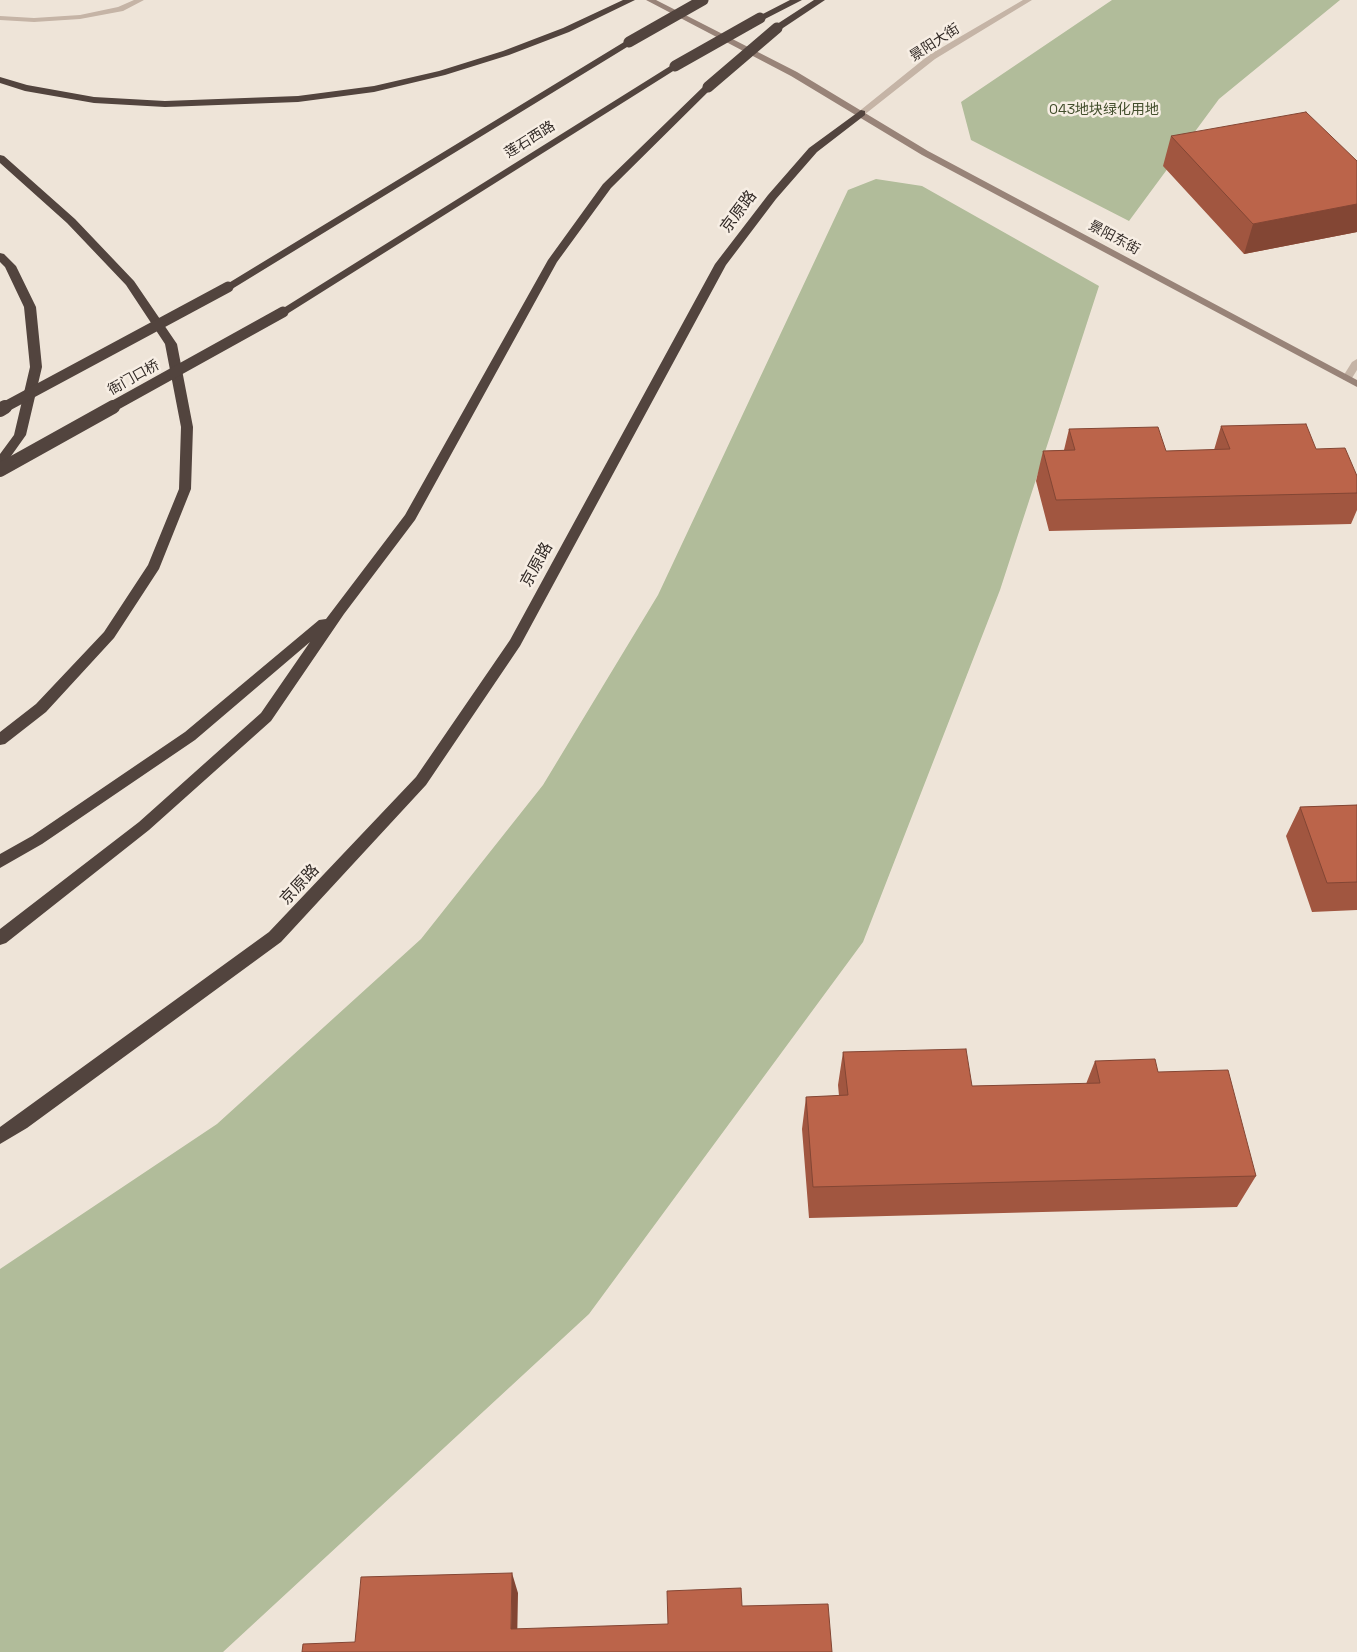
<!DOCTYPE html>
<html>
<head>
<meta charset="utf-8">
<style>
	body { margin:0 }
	canvas { display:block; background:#eee4d8 }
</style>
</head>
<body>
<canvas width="1357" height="1652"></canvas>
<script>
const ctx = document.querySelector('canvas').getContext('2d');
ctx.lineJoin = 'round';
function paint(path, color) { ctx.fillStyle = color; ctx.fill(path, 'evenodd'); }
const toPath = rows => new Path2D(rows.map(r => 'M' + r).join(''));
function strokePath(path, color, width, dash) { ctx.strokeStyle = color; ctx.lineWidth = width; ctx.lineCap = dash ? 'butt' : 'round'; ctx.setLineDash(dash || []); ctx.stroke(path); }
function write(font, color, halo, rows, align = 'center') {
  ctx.font = font + ' "Space Grotesk","Noto Sans SC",sans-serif'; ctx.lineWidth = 5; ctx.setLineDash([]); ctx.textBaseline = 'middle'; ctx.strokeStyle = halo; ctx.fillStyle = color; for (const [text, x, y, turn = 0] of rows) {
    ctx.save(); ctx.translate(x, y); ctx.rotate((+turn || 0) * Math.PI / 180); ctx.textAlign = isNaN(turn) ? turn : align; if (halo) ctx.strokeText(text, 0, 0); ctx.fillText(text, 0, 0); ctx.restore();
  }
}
const green = toPath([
	[1112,0,1340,0,1219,99,1129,221,971,140,961,102],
	[876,179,922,186,1099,286,1000,590,863,942,589,1314,223,1652,0,1652,0,1269,217,1124,421,939,543,785,658,595,848,190]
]);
const lane = toPath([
	[1357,359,1357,370,1352,378,1350,380,1344,380,1342,378,1352,362,1357,359]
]);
const street = toPath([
	[134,0,144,0,123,11,80,19,34,22,0,20,0,16,34,18,80,15,118,7,134,0],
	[1023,0,1032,0,935,59,864,115,857,113,929,55,1023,0]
]);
const secondary = toPath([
	[646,0,656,0,797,72,928,151,1357,380,1357,387,922,155,791,76,646,0]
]);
const highway = toPath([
	[623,0,635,0,569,32,509,55,445,75,374,92,298,102,165,107,94,103,25,91,0,83,0,77,27,85,94,97,165,101,298,96,374,86,439,71,503,51,563,28,623,0],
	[790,0,802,0,763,20,760,21,755,18,790,0],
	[814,0,825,0,780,30,774,30,774,26,814,0],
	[629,39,632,40,632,44,232,289,224,289,222,287,629,39],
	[675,63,680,66,678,68,287,314,279,314,277,312,675,63],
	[708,84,711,85,711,89,611,188,557,262,415,520,344,614,271,721,149,830,6,943,0,945,0,929,139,822,261,713,310,642,195,740,42,844,0,868,0,854,32,836,185,732,319,620,326,619,405,515,548,260,603,184,705,85,708,84],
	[861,110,865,111,865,115,817,152,776,199,726,265,520,646,426,785,281,942,27,1128,0,1144,0,1127,269,932,416,777,510,640,715,264,768,195,809,148,861,110],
	[0,155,4,156,75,219,134,281,177,344,193,427,191,489,159,569,114,638,46,712,5,744,0,745,0,732,36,704,104,632,148,565,179,489,181,427,165,344,126,285,67,223,0,163,0,155],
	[0,253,4,254,16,266,36,307,42,367,26,435,4,466,0,467,0,454,14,435,30,367,24,307,5,267,0,262,0,253]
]);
const highwayBridgeFar1 = toPath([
	[629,42,703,0],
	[675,66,760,18],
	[708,87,777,28],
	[3,408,228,287],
	[110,408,283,312]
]);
const highwayBridge = toPath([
	[0,410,5,407],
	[0,470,113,407]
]);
const wall = toPath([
	[1171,136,1357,161,1357,232,1244,254,1163,166],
	[1221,426,1316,449,1357,476,1357,510,1351,524,1049,531,1036,481,1043,451,1064,450,1069,429,1166,451,1214,450],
	[1357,805,1357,910,1312,912,1286,836,1300,807],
	[843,1052,972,1086,1086,1084,1095,1061,1158,1072,1256,1176,1237,1207,809,1218,802,1129,806,1097,839,1096,838,1085]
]);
const shadedWall = toPath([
	[1357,204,1357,232,1244,254,1253,224],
	[512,1573,518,1593,517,1647,511,1629]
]);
const building = toPath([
	[1306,112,1357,161,1357,204,1253,224,1171,136,1306,112],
	[1306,424,1316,449,1345,448,1357,476,1357,493,1056,500,1043,451,1075,450,1069,429,1158,427,1166,451,1230,449,1221,426,1306,424],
	[1357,805,1357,882,1327,883,1300,807,1357,805],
	[966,1049,972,1086,1100,1083,1095,1061,1155,1059,1158,1072,1228,1070,1256,1176,813,1187,806,1097,848,1095,843,1052,966,1049],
	[512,1573,511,1629,668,1624,667,1591,741,1588,742,1606,828,1604,832,1652,302,1652,303,1644,355,1642,361,1577,512,1573]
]);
const farStreetnames = [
	["景阳大街",935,43,-33],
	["莲石西路",530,140,-32],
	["景阳东街",1114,238,28],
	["衙门口桥",134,378,-29]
];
const farParknames = [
	["043地块绿化用地",1104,110]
];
const streetNames = [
	["京原路",739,212,-53],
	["京原路",537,565,-61],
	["京原路",300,885,-47]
];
paint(green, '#b1bc9a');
paint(lane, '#c5b4a6');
paint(street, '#c5b4a6');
paint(secondary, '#988378');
paint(highway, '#52443e');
strokePath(highwayBridgeFar1, '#52443e', 11);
strokePath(highwayBridge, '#52443e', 14);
paint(wall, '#a15640');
paint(shadedWall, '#834634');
paint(building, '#bb644a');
strokePath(building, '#834634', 1);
write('14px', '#322a26', '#f7eee4', farStreetnames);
write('14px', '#424e2c', '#f7eee4', farParknames);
write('16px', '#322a26', '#f7eee4', streetNames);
</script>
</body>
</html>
